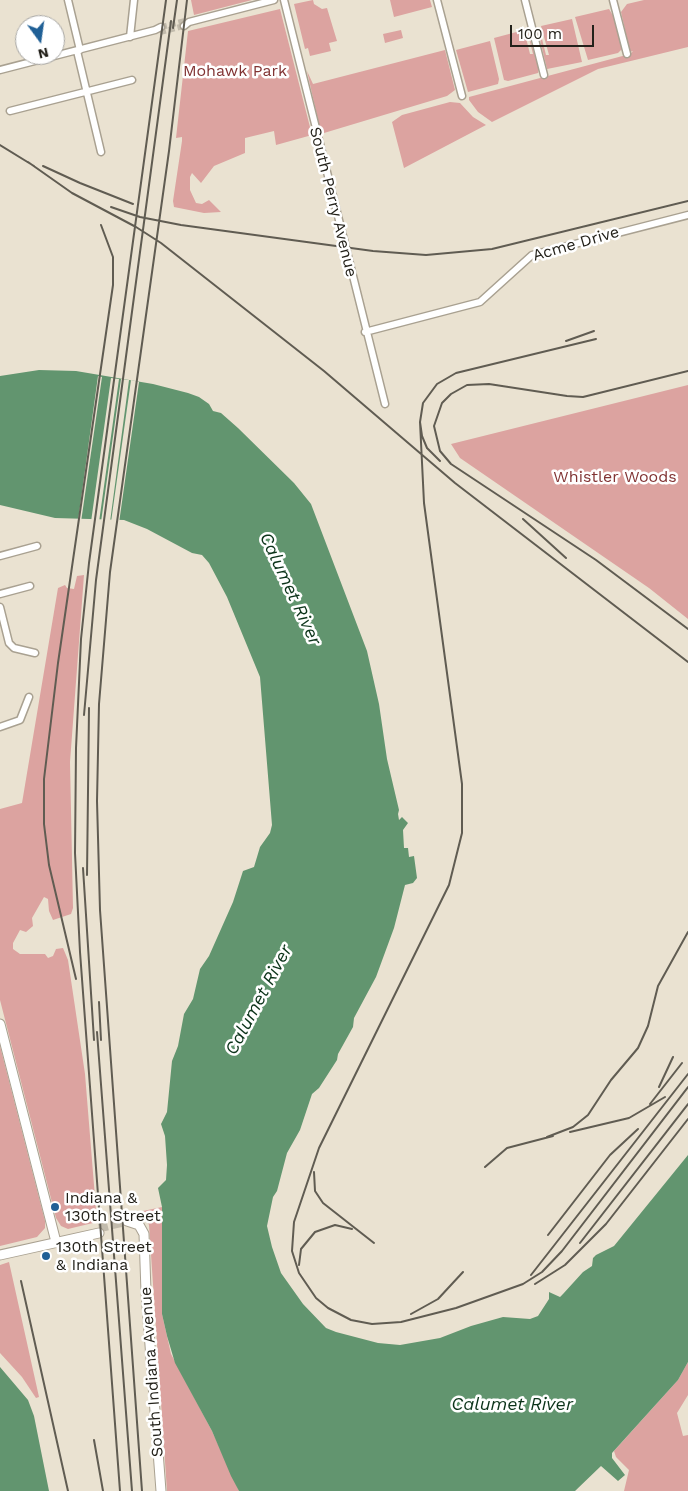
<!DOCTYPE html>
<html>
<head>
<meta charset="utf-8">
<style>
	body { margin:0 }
	#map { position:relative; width:688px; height:1491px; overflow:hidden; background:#eae2d1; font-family:"Work Sans",sans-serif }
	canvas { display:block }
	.north { position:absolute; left:15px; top:15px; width:50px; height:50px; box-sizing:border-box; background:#fff; border:1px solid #a7a6a3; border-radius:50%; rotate:166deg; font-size:14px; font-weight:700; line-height:20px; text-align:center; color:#23211a }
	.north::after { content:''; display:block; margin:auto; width:18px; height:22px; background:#206096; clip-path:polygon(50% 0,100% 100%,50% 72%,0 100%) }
	.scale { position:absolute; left:510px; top:25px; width:84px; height:22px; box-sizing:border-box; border:2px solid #23211a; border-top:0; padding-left:6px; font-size:15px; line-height:18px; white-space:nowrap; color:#23211a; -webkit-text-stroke:4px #fff; paint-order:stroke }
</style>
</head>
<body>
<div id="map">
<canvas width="688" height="1491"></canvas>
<div class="north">N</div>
<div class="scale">100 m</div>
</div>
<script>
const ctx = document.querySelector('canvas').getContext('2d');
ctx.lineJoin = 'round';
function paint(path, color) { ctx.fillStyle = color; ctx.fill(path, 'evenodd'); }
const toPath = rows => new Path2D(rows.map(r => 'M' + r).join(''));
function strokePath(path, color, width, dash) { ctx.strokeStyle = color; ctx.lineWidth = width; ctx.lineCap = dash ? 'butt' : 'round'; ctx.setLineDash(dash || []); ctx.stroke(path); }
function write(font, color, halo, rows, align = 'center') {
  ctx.font = font + ' "Work Sans",sans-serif'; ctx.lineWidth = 5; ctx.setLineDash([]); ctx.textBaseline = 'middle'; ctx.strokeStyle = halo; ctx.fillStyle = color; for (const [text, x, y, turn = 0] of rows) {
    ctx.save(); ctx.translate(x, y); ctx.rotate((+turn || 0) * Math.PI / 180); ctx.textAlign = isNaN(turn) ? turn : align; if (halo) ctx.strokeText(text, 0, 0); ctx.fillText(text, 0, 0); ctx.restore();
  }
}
const green = toPath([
	[191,0,252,0,194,15],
	[313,0,314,4,322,9,327,8,337,41,329,43,331,51,310,56,308,48,305,49,294,4],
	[390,0,430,0,432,7,394,17],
	[644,0,688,0,688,47,598,69,492,122,478,112,469,100,469,97,630,54,633,51,624,54,628,43,621,12,627,4],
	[280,9,312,135,276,145,274,131,245,138,245,153,214,166,201,183,192,173,190,177,190,190,196,203,202,204,209,200,221,212,204,213,174,207,173,201,182,141,182,137,176,138,188,31],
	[609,9,618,24,622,49,618,53,588,60,575,17],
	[572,19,582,62,547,69,537,27,539,27,546,55,549,55,541,26],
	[526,26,539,69,538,73,508,81,504,80,494,38,524,30,530,54,533,54],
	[401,30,403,38,385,43,383,34],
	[490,41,499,79,498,84,468,92,456,50],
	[445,50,455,90,447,96,324,133,320,129,307,71,313,84],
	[450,102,460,103,473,117,486,125,404,168,392,122,402,115],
	[688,385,688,619,649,588,460,458,451,444],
	[84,575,70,762,73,908,71,914,53,920,49,911,48,899,44,897,32,918,33,926,26,932,20,930,13,943,13,949,20,954,45,954,48,958,53,956,56,949,63,948,68,960,85,1074,97,1222,68,1229,61,1226,56,1218,0,1000,0,809,22,803,58,588,65,585,67,588,74,589,77,576],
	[0,1046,45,1221,45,1228,37,1237,0,1246],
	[162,1207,162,1314,171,1354,212,1431,239,1491,167,1491,149,1225,143,1211],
	[9,1262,39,1397,36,1398,22,1377,0,1353,0,1265],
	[688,1362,688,1395,677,1413,683,1436,688,1435,688,1491,624,1491,629,1470,616,1457,614,1451,678,1380]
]);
const water = toPath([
	[39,370,76,371,153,384,188,393,199,397,209,404,213,411,221,413,238,428,294,483,311,504,367,651,379,704,387,759,399,810,398,814,399,820,402,817,408,823,403,830,404,848,408,848,409,857,414,856,417,878,413,883,405,885,394,928,376,977,354,1018,353,1027,338,1054,337,1060,319,1088,312,1094,300,1130,287,1153,277,1191,273,1197,267,1226,272,1247,281,1273,303,1304,326,1328,336,1332,378,1343,400,1345,440,1338,471,1326,503,1317,530,1319,538,1316,549,1299,549,1292,560,1297,563,1294,583,1272,592,1266,593,1258,596,1255,614,1246,688,1155,688,1362,678,1380,612,1453,612,1458,625,1475,618,1481,601,1466,575,1491,239,1491,231,1476,212,1431,175,1363,167,1336,162,1314,162,1207,158,1188,166,1180,167,1165,165,1136,161,1124,167,1112,172,1061,178,1046,184,1014,193,999,200,969,209,956,233,902,243,871,254,867,260,847,270,833,272,825,260,677,227,597,209,563,202,555,192,553,147,529,124,520,55,518,0,505,0,376],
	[0,1367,28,1400,34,1416,49,1491,0,1491]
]);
const pier = toPath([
	[98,376,102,377,81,522,78,521],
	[111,378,119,379,99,522,94,523,91,522],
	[121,379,129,380,110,522,101,522],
	[131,380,139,382,119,523,111,522]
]);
const minorTunnel = toPath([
	[161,27,185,21],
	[160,32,184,26]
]);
const secondaryTunnel = toPath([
	[99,1228,127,1221]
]);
const minor = toPath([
	[68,0,80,50],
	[284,0,385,404],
	[437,0,462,96],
	[525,0,544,75],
	[613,0,627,54],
	[184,26,189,22,274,0],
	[130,37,134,0],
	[77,51,101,152],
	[0,70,155,30,161,27],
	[10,111,132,80],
	[365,332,480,302,532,255,688,215],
	[0,556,37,546],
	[0,594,30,586],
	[0,607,9,643,14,648,35,653],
	[0,727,20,720,29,697]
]);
const secondary = toPath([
	[0,1024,56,1242],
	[127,1221,139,1225,144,1234,146,1292,161,1491],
	[0,1255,99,1233]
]);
const rail = toPath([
	[173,28,177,0],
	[0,145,34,166],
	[28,162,72,193,136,227,161,243,324,371,455,483,688,662],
	[43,166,80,183,133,204],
	[111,207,140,217,181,225,373,251,426,255,492,249,688,201],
	[566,341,594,331],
	[688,371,583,397,567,396,489,384,467,385,451,394,442,403,434,426,440,451,451,464,596,560,688,629],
	[420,422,424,503,462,784,462,833,449,885,319,1148,294,1222,292,1251,299,1273,316,1298,328,1308,351,1320,372,1324,401,1322,456,1308,523,1284,542,1272,562,1251,688,1087],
	[440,461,427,448,422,436,420,422,423,403,437,384,456,373,596,339],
	[523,519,566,558],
	[84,715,96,580,171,21],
	[83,868,94,1040],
	[87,875,89,708],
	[76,979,49,865,44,824,44,779,58,663,113,285,113,257,101,225],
	[99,1002,101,1040],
	[97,1032,132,1491],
	[659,1087,673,1057],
	[650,1104,682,1063],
	[570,1132,629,1118,665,1097],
	[547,1137,573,1127,588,1115,611,1080,638,1048,648,1026,658,986,688,932],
	[485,1167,507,1148,553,1136],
	[314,1172,315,1191,323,1203,374,1243],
	[548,1235,610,1155,638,1129],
	[580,1243,688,1104],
	[299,1265,301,1249,315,1232,335,1225,352,1229],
	[531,1275,688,1074],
	[21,1281,68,1491],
	[535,1284,565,1265,606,1224,688,1119],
	[411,1314,438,1299,463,1272],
	[94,1440,103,1491],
	[120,1491,80,952,75,853,76,748,81,639,89,563,166,0],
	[142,1491,100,910,97,801,99,704,110,572,169,151,187,0]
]);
const markers = [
	[55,1207,5,"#206096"],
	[46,1256,5,"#206096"]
];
const parkNames = [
	["Mohawk Park",235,71],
	["Whistler Woods",615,477]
];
const streetNames = [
	["South Perry Avenue",333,202,76],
	["Acme Drive",576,244,-16],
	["South Indiana Avenue",152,1372,-94]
];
const poiNames = [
	["Indiana &",65,1198],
	["130th Street",65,1216],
	["130th Street",56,1247],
	["& Indiana",56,1265]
];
const waterNames = [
	["Calumet River",290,589,65],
	["Calumet River",259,1000,-62],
	["Calumet River",512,1405]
];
paint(green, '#dca3a0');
paint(water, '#62956f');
paint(pier, '#eae2d1');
strokePath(minorTunnel, '#c2bbac', 6, [6, 3]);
strokePath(secondaryTunnel, '#c2bbac', 9, [9, 4.5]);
strokePath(minor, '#a9a191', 9);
strokePath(secondary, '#a9a191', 11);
strokePath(minor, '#fff', 6);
strokePath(secondary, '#fff', 9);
strokePath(rail, '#605c52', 2);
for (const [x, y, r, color] of markers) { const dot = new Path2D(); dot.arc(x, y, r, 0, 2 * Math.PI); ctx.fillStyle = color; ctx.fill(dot); strokePath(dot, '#fff', 2); }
write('16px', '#813333', '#fff', parkNames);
write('16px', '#23211a', '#fff', streetNames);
write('16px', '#23211a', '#fff', poiNames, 'left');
write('italic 18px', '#0b3319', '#fff', waterNames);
</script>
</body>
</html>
